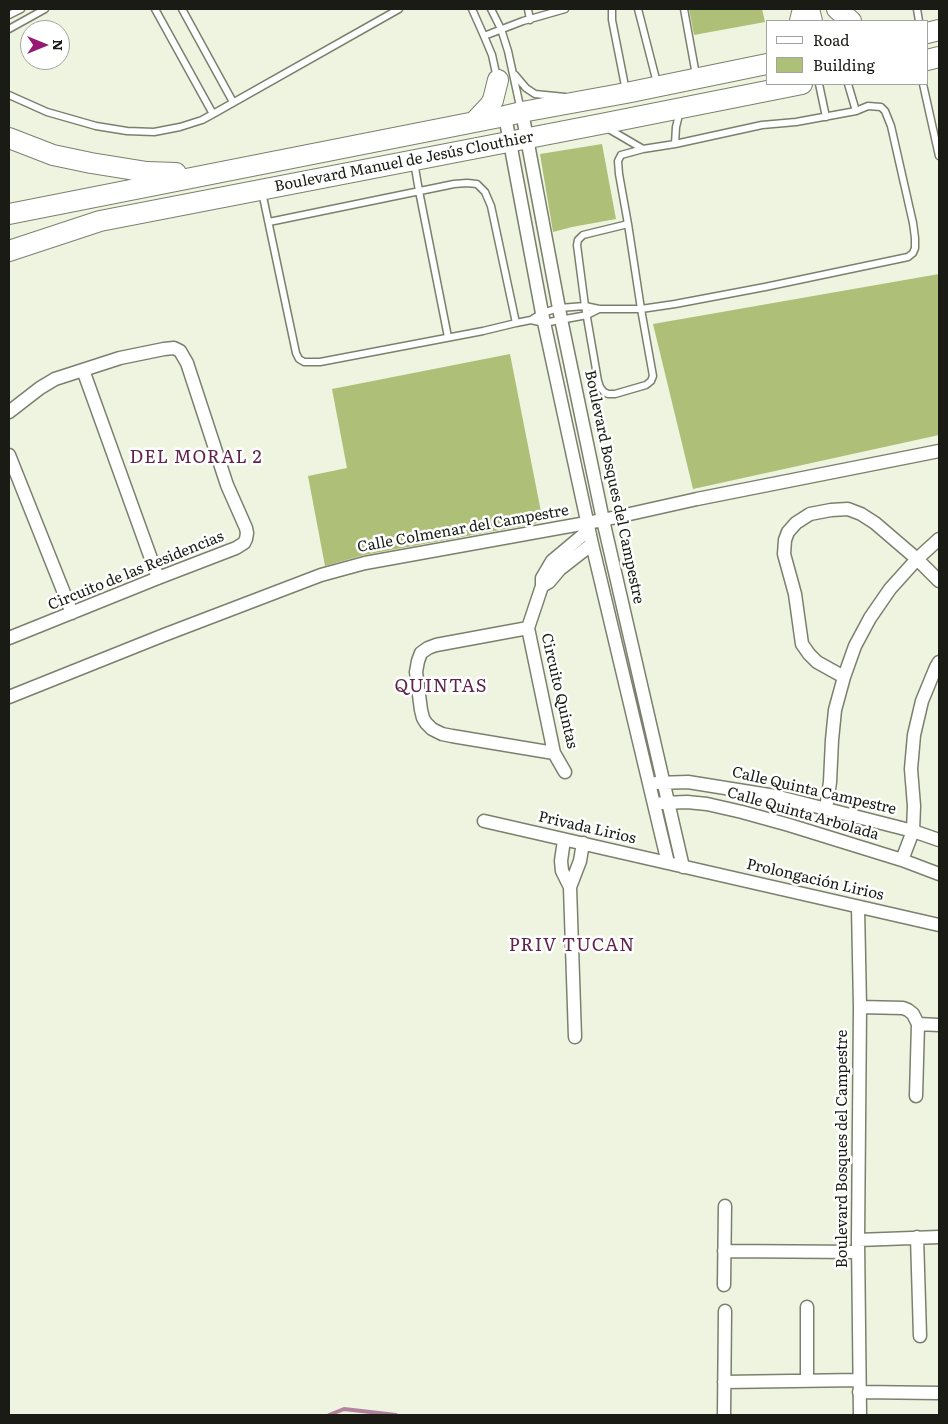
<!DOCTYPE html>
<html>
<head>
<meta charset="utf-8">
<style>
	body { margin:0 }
	#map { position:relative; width:948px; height:1424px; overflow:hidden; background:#eff4e0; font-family:Literata,serif }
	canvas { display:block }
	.frame { position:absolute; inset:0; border:10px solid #191b14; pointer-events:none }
	.legend { position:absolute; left:766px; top:20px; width:162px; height:65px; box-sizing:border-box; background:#fefffe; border:1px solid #a2a4a0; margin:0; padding:6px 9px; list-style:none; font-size:15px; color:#191b14 }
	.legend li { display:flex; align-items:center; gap:10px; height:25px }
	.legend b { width:25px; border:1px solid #a2a4a0 }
	.north { position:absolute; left:20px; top:20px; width:50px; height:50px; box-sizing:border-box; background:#fefffe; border:1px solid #a2a4a0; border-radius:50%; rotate:90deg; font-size:14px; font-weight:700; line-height:20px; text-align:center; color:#191b14 }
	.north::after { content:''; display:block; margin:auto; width:18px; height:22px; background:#961973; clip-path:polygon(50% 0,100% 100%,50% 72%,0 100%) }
</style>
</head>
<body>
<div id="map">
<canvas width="948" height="1424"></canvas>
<div class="frame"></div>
<ul class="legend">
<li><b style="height:6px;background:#fff"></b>Road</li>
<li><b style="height:14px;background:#aebf77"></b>Building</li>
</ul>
<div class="north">N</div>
</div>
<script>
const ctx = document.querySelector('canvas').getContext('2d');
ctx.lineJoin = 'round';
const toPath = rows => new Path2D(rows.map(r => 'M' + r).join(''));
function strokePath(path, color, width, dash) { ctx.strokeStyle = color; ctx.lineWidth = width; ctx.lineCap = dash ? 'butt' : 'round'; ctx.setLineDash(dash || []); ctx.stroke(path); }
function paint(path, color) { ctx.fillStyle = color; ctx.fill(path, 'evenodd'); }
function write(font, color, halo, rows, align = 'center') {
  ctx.font = font + ' Literata,serif'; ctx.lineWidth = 5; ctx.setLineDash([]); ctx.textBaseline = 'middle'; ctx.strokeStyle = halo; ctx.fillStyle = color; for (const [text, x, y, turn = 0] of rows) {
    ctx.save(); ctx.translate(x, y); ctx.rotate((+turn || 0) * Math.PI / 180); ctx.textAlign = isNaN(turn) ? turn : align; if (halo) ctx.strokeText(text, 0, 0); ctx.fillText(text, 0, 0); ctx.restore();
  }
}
const stream = toPath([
	[329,1415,344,1409,396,1415]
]);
const building = toPath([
	[689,9,762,9,765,22,694,35],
	[602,144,616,219,572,227,553,232,540,154],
	[939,274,939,435,693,489,653,324],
	[510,354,543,522,364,555,325,566,308,476,347,468,332,389]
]);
const service = toPath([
	[155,9,213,114],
	[182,9,233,102],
	[472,9,484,36,492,55,497,78],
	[491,9,501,29,508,51,521,111],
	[528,9,530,20],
	[612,9,612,20,626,91],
	[638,9,657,83],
	[684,9,696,75],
	[917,9,919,21],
	[9,15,21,9],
	[9,29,45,9],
	[484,36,523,21,565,9],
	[515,75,526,88,535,94,565,97],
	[819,84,826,117],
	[848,84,856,111],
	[923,84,939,156],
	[9,95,47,112,96,126,127,131,154,132,180,127,202,120,213,114,399,9],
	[607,128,643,149],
	[675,144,676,127,680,111],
	[414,162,419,191,448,337],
	[262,192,296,353,299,359,304,362,320,362,483,331,516,323,531,320,544,323,587,315,599,309],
	[269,222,454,184,467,183,477,184,485,192,491,206,516,323],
	[531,320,542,313,559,308,585,306,599,309,641,309,675,304,765,287,908,257,913,253,915,248,915,238,913,223,891,126,885,111,881,107,868,106,856,111,796,122,762,125,675,144,643,149,621,155,618,161,619,174,628,224,641,309,653,376,651,381,646,385,615,394,608,394,604,392,600,387,598,381,585,306,577,245,578,240,583,235,628,224]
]);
const minor = toPath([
	[522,112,561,319,603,520,683,867],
	[505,116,542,313,592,544,668,863],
	[83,370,158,578],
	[9,412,40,388,55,379,120,358,164,349,174,348,180,351,187,363,227,485,246,528,247,533,246,539,244,543,236,548,158,578,9,638],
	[9,455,72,613],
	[542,586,549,582,560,569,592,544],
	[528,628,436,645,428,648,421,653,418,661,416,672,421,710,423,718,426,723,432,729,442,734,452,736,554,753],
	[844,677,817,662,809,654,802,644,795,594,784,554,785,540,788,532,796,523,810,514,831,510,848,509,861,514,875,523,917,559,939,581],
	[9,697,164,635,321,575,365,563,603,520,697,499,939,451],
	[565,772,554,753,528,628,542,586,542,578,552,561,589,530],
	[656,783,688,782,775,796,913,831,939,840],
	[662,803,687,802,707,804,742,812,789,825,902,860,939,874],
	[826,809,830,782,832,740,835,710,844,677,855,646,870,618,890,589,917,559,939,539],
	[484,821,939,925],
	[564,840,561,861,562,871,570,887],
	[902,860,913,831,914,806,911,769,914,735,922,701,936,667,939,662],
	[858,907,860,1007,858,1240,860,1415],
	[860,1007,903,1008,908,1010,913,1014,918,1024,916,1096],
	[918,1024,939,1025],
	[575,1037,570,887,580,861,583,843],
	[917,1237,920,1336],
	[858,1240,939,1237],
	[724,1251,858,1252],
	[724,1285,725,1206],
	[807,1307,807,1381],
	[724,1382,859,1380],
	[859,1392,939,1393],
	[724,1415,725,1311]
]);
const secondary = toPath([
	[810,9,813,21]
]);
const primary = toPath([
	[837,9,851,21],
	[800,21,803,9],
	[927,33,939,30],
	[927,60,939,57],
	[474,122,490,105,493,100,498,80],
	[9,138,53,155,91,163,147,172,176,173],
	[9,214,505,116,522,112,626,93,767,64],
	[9,251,100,221,601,124,802,84]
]);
const streetNames = [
	["Boulevard Manuel de Jesús Clouthier",404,162,-11],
	["Boulevard Bosques del Campestre",614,487,78],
	["Calle Colmenar del Campestre",463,529,-10],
	["Circuito de las Residencias",136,571,-22],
	["Circuito Quintas",559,691,77],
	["Calle Quinta Campestre",814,791,13],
	["Calle Quinta Arbolada",803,814,16],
	["Privada Lirios",587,828,13],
	["Prolongación Lirios",815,880,13],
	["Boulevard Bosques del Campestre",843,1149,-90]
];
const quarterNames = [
	["DEL MORAL 2",196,458],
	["QUINTAS",441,687],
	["PRIV TUCAN",572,946]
];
strokePath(stream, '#b4839f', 4);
paint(building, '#aebf77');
strokePath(service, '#7a806d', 9);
strokePath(minor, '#7a806d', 15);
strokePath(secondary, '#7a806d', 20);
strokePath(primary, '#7a806d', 22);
strokePath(service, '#fff', 6);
strokePath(minor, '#fff', 12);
strokePath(secondary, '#fff', 18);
strokePath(primary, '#fff', 20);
write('15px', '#191b14', '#fefffe', streetNames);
ctx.letterSpacing = '1px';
write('18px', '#61254d', '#fefffe', quarterNames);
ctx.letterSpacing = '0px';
</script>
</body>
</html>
